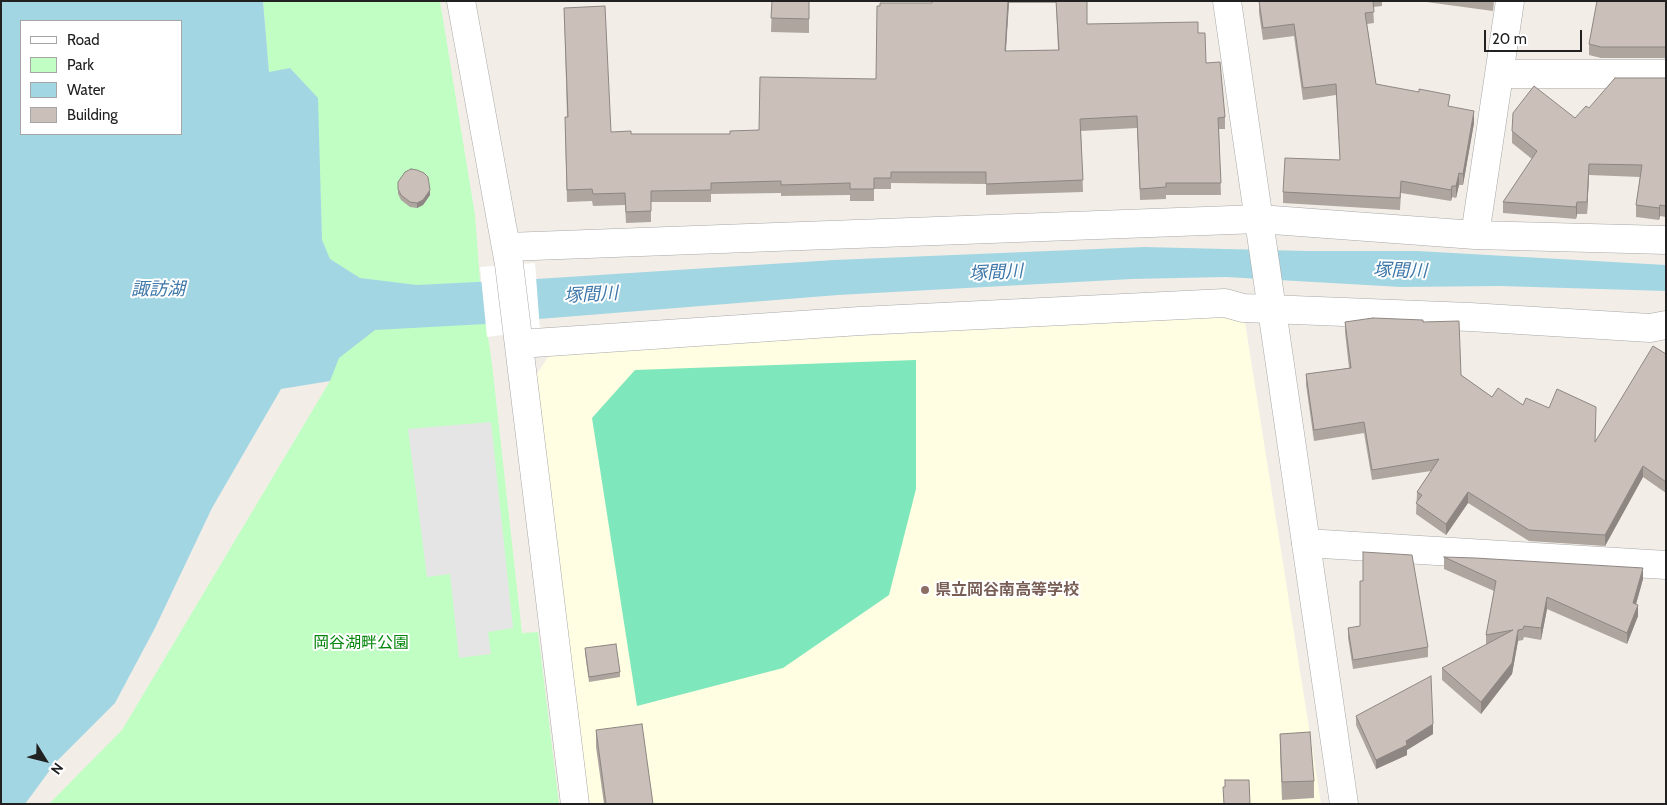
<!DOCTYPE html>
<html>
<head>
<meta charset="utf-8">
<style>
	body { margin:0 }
	#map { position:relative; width:1667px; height:805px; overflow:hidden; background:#f2eee7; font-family:Cabin,sans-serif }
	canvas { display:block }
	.frame { position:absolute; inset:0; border:2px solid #212121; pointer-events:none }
	.legend { position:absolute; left:20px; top:20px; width:162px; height:115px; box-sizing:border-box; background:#fff; border:1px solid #a6a6a6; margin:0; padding:6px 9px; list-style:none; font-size:15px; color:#212121 }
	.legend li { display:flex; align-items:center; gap:10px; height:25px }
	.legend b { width:25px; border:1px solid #a6a6a6 }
	.north { position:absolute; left:20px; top:735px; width:50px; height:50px; -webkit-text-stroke:4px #fff; paint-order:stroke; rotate:126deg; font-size:14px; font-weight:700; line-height:20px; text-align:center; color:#212121 }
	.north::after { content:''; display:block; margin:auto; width:18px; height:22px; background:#212121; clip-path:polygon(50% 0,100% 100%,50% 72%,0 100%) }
	.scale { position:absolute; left:1484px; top:30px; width:98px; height:22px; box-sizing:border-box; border:2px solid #212121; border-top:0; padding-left:6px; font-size:15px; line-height:18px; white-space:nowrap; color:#212121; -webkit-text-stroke:4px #fff; paint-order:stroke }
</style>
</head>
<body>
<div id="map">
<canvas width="1667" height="805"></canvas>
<div class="frame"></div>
<ul class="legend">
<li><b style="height:6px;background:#fff"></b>Road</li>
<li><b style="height:14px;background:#c1fec4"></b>Park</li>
<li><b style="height:14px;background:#a3d6e3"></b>Water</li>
<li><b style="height:14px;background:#cac0b9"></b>Building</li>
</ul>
<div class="north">N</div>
<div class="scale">20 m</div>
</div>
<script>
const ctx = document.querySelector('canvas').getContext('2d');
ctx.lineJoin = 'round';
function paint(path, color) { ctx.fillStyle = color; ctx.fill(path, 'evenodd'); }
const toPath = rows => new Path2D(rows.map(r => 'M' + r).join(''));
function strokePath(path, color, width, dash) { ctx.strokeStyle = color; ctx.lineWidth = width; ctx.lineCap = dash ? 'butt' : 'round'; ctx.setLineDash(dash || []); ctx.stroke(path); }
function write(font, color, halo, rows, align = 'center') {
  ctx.font = font + ' Cabin,"Noto Sans JP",sans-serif'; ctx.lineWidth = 4; ctx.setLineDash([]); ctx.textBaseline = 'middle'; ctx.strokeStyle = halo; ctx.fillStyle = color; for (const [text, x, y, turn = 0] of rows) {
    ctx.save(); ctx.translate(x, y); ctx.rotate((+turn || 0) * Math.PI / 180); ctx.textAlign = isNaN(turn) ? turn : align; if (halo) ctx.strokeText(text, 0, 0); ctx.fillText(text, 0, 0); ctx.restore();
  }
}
const education = toPath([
	[1244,316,1321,804,588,804,535,377,551,352]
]);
const park = toPath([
	[263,1,440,1,475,215,480,281,492,364,522,633,538,632,559,804,49,804,122,730,330,381,269,73]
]);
const pitch = toPath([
	[916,360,916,489,889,595,783,668,637,706,592,418,635,370]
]);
const parking = toPath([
	[491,422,513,628,488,632,491,654,459,658,450,574,427,577,408,429]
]);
const water = toPath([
	[1,1,263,1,269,72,290,68,318,98,322,240,330,259,360,278,417,285,536,279,834,260,1144,247,1308,251,1417,251,1666,265,1666,291,1500,286,1401,287,1226,277,1132,279,838,295,539,319,486,324,375,330,339,358,330,381,281,389,212,508,155,628,115,703,56,762,25,804,1,804],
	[21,21,181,21,181,134,21,134]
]);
const pier = toPath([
	[535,263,540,330,487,337,480,267]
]);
const minor = toPath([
	[461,1,509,264,575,804],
	[1500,74,1666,74],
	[1475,235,1510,1],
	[507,247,1259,219,1475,235,1666,240],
	[519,344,860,321,1225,303,1243,308,1470,317,1650,328,1666,325],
	[1306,543,1666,565]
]);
const tertiary = toPath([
	[1227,1,1344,804]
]);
const wall = toPath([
	[772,1,809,1,809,33,771,32],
	[932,1,1087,1,1087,24,1198,33,1206,63,1225,117,1225,129,1219,129,1221,195,1166,195,1166,199,1140,200,1137,128,1081,131,1083,192,986,195,986,184,891,183,891,189,874,189,874,201,850,201,850,195,781,196,781,193,711,194,711,202,651,202,651,222,626,223,625,205,593,206,592,201,567,202,565,129,567,117,564,8,611,132,631,134,730,134,759,130,876,79,932,3],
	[1009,3,1056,3,1058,50,1006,51],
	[1259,1,1382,1,1382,6,1373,7,1374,23,1367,24,1376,84,1450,107,1474,123,1463,185,1459,185,1456,198,1452,197,1451,201,1401,193,1400,210,1283,203,1283,192,1340,160,1336,95,1303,100,1294,36,1263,40,1259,13],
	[1419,1,1494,1,1493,11],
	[1666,1,1666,58,1601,58,1589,55,1589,44,1596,12],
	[1666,78,1666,217,1660,216,1659,220,1636,217,1636,205,1640,177,1589,175,1587,214,1577,214,1576,219,1503,213,1503,202,1532,159,1512,143,1512,131,1575,118,1589,108],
	[398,182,430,195,423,205,417,208,410,207,401,200,398,194],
	[1345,322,1423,322,1461,375,1492,397,1523,405,1596,442,1666,354,1666,493,1643,477,1605,546,1529,541,1468,503,1446,535,1416,514,1417,492,1431,471,1372,480,1364,433,1314,441,1306,385,1306,374,1349,368,1345,332],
	[1444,557,1643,579,1636,604,1638,616,1627,644,1547,609,1541,640,1524,637,1523,640,1518,641,1512,674,1481,714,1442,680,1442,668,1486,645,1486,635,1494,591,1444,569],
	[1348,628,1428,647,1428,657,1353,669,1348,638],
	[585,648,620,672,620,677,589,682,585,653],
	[1356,716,1433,734,1407,750,1407,755,1376,769,1356,725],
	[596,730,653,804,604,804,596,747],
	[1280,734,1314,781,1314,798,1282,800,1280,751]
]);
const shadedWall = toPath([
	[1008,1,1009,1,1005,62,1005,51],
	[1474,111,1474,123,1463,185,1463,174],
	[1589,164,1589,175,1587,214,1587,202],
	[1459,173,1459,185,1456,198,1456,186],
	[1452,186,1452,197,1451,201,1451,190],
	[430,190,430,195,423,205,417,208,417,203],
	[1577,202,1577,214,1576,219,1576,207],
	[1660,205,1660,216,1659,220,1659,208],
	[1643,466,1643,477,1605,546,1605,535],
	[1468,492,1468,503,1446,535,1446,524],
	[1643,568,1643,579,1633,615,1633,603],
	[1547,597,1547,609,1541,640,1541,628],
	[1638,605,1638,616,1627,644,1627,633],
	[1518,630,1518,641,1512,674,1481,714,1481,702],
	[1433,724,1433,734,1407,750,1407,755,1376,769,1376,760]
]);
const building = toPath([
	[772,1,809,1,809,19,771,18,772,1],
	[932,1,1008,1,1005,51,1059,50,1056,1,1087,1,1087,24,1198,22,1198,33,1205,33,1206,63,1220,62,1225,117,1218,118,1221,183,1166,183,1166,187,1140,189,1137,116,1080,119,1083,180,986,184,986,172,891,172,891,178,874,178,874,189,850,189,850,183,781,185,781,181,711,183,711,190,651,191,651,211,626,212,625,193,593,194,592,189,567,190,565,117,568,117,564,8,605,6,611,132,631,131,631,134,730,134,730,131,759,130,760,77,876,79,877,6,880,6,880,3,932,3,932,1],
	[1259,1,1373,1,1374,12,1365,13,1376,84,1419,92,1419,89,1450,95,1448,106,1474,111,1463,174,1459,173,1456,186,1452,186,1451,190,1401,181,1400,198,1283,192,1285,158,1340,160,1336,84,1303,88,1294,24,1263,28,1259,1],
	[1597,1,1666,1,1666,47,1601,47,1589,44,1597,1],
	[1615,78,1666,78,1666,206,1660,205,1659,208,1636,205,1642,165,1589,164,1587,202,1577,202,1576,207,1503,202,1537,151,1512,131,1513,113,1534,86,1575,118,1586,106,1589,108,1615,78],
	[411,169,417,170,424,173,428,177,430,190,423,200,417,203,410,202,401,195,398,189,398,182,405,172,411,169],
	[1373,318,1423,320,1423,322,1459,321,1461,375,1492,397,1498,388,1523,405,1526,398,1549,408,1557,389,1596,407,1595,442,1653,346,1666,354,1666,482,1643,466,1605,535,1529,530,1468,492,1446,524,1416,503,1422,495,1417,492,1439,459,1372,470,1364,422,1314,430,1306,374,1351,368,1345,322,1373,318],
	[1363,552,1412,555,1428,647,1353,660,1348,628,1360,626,1360,581,1363,581,1363,552],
	[1444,557,1475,558,1643,568,1633,603,1638,605,1627,633,1547,597,1541,628,1524,626,1523,629,1518,630,1512,663,1481,702,1442,668,1513,630,1486,635,1496,581,1444,557],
	[616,644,620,672,589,677,585,648,616,644],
	[1431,676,1433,724,1406,741,1407,745,1376,760,1356,716,1431,676],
	[642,724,653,804,606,804,596,730,642,724],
	[1310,732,1314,781,1282,782,1280,734,1310,732],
	[1225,780,1249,780,1250,804,1224,804,1223,787,1225,787,1225,780]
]);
const markers = [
	[925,590,5,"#8d6e63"]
];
const educationNames = [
	["県立岡谷南高等学校",935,590]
];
const parkNames = [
	["岡谷湖畔公園",361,643]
];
const waterNames = [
	["塚間川",1400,271,1],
	["塚間川",996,273,-3],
	["諏訪湖",158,290],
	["塚間川",591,295,-3]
];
paint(education, '#fffee2');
paint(park, '#c1fec4');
paint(pitch, '#7ee7bc');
paint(parking, '#e5e5e5');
paint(water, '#a3d6e3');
paint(pier, '#fff');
strokePath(minor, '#a8a8a8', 29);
strokePath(tertiary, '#a8a8a8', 29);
strokePath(minor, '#fff', 28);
strokePath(tertiary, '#fff', 28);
paint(wall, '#aea59f');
paint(shadedWall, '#8d8682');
paint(building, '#cac0b9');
strokePath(building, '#8d8682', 1);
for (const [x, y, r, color] of markers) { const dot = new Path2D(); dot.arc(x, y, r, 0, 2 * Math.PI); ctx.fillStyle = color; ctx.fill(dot); strokePath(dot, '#fff', 2); }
write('bold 16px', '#785e54', '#fff', educationNames, 'left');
write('16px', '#03860a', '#fff', parkNames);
write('italic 18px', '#3e77a9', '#fff', waterNames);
</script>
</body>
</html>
